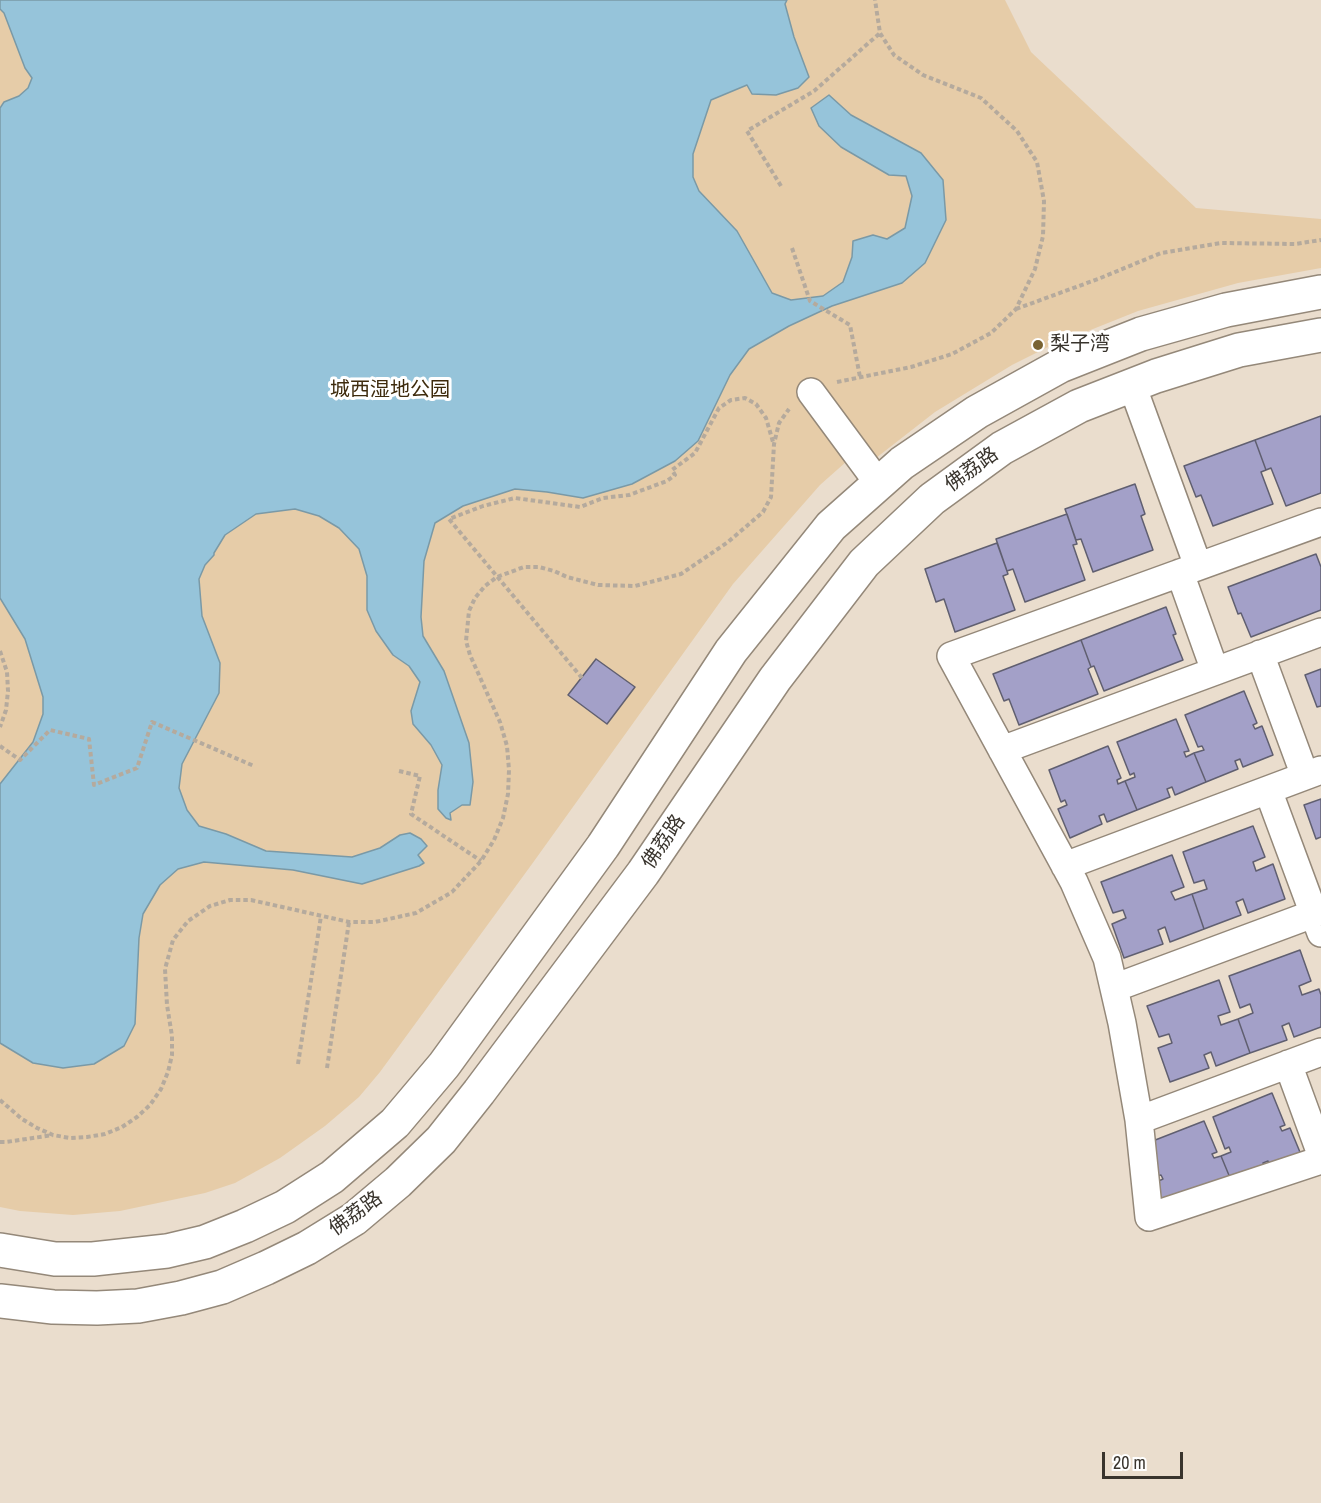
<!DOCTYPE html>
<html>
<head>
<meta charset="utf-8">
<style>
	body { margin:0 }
	#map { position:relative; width:1321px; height:1503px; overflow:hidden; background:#eaddcd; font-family:"Archivo Narrow",sans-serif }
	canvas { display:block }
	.scale { position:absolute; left:1102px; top:1452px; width:81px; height:27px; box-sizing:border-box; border:3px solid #39342d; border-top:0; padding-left:8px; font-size:18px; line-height:21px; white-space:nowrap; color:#39342d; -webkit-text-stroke:4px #fff; paint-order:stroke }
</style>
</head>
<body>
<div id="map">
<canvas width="1321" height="1503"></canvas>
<div class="scale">20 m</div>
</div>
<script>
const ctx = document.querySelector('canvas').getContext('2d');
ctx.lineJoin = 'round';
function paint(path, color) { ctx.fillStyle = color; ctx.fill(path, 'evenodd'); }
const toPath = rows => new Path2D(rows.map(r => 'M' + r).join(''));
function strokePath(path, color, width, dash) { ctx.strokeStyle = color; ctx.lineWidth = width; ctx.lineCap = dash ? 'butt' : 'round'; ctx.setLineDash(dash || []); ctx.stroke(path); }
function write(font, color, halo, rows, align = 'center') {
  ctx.font = font + ' "Archivo Narrow","Noto Sans SC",sans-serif'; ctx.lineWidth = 6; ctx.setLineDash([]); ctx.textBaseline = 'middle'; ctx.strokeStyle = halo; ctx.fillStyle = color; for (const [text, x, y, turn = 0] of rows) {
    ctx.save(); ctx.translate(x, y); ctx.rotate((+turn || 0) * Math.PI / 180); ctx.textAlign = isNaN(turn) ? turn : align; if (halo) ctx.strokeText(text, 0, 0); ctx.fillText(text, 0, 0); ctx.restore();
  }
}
const green = toPath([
	[0,0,1005,0,1031,52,1196,208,1321,219,1321,268,1238,283,1138,311,1048,347,1012,365,935,412,876,458,864,446,820,485,733,584,532,864,380,1072,359,1097,325,1126,280,1158,235,1183,205,1193,120,1211,73,1215,20,1211,0,1207]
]);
const water = toPath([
	[0,0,787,0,785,4,794,37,809,77,798,88,776,95,752,94,747,85,711,100,693,154,693,177,699,191,737,231,772,293,791,300,823,296,843,282,852,257,853,241,873,235,887,239,905,228,912,196,906,176,889,175,841,147,819,126,811,108,829,95,851,115,921,153,943,180,946,220,925,263,902,283,832,306,789,326,749,349,730,375,698,441,675,461,632,484,583,498,547,492,515,489,463,506,435,523,424,561,421,617,423,636,444,671,469,743,473,782,470,805,462,805,450,813,451,820,446,818,438,809,438,790,442,765,431,745,413,724,411,711,420,682,409,666,393,655,376,631,367,610,367,576,359,549,339,528,319,516,295,509,256,514,225,535,214,553,214,555,205,565,199,579,202,616,220,663,219,693,182,764,179,788,187,810,199,826,226,834,266,851,352,857,380,848,400,835,410,833,421,839,427,846,418,855,424,863,419,866,362,884,293,870,204,862,178,869,160,885,143,914,139,938,135,1024,124,1046,94,1064,63,1068,33,1063,0,1043,0,784,33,742,43,714,43,697,25,639,0,598,0,108,4,102,19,96,28,88,32,78,25,68,4,13,0,9,0,0]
]);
const building = toPath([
	[1321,416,1321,493,1286,506,1271,468,1266,470,1255,440,1321,416],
	[1255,440,1266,470,1261,472,1273,504,1213,526,1201,495,1196,497,1184,466,1255,440],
	[1135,484,1145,514,1141,516,1153,550,1093,572,1081,539,1076,540,1065,509,1135,484],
	[1067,514,1077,544,1073,545,1085,580,1025,602,1013,569,1007,571,996,539,1067,514],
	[997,543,1008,574,1003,576,1015,610,955,632,944,599,936,602,925,569,997,543],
	[1316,554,1321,567,1321,610,1251,637,1241,613,1238,614,1228,587,1316,554],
	[1166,607,1176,634,1173,635,1183,660,1104,691,1094,666,1091,667,1081,640,1166,607],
	[1081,640,1091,667,1088,669,1098,694,1019,725,1009,699,1004,701,993,674,1081,640],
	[596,659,635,687,607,724,568,695,596,659],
	[1321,669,1321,706,1317,707,1305,675,1321,669],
	[1244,691,1257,723,1253,725,1255,729,1262,726,1273,755,1243,767,1240,759,1235,761,1238,769,1206,782,1194,753,1204,750,1202,746,1198,747,1185,715,1244,691],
	[1176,719,1189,751,1184,752,1186,757,1194,753,1206,782,1175,795,1172,787,1167,789,1170,797,1137,810,1125,781,1135,777,1134,773,1130,775,1117,742,1176,719],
	[1108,746,1121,778,1117,780,1118,784,1125,781,1137,810,1107,822,1104,814,1099,816,1102,824,1070,838,1058,809,1067,805,1065,800,1061,802,1049,770,1108,746],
	[1321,799,1321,837,1316,839,1304,805,1321,799],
	[1253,826,1265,857,1253,862,1256,871,1273,864,1285,899,1248,913,1243,899,1236,902,1241,915,1204,929,1192,894,1207,889,1204,880,1194,883,1183,852,1253,826],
	[1172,855,1184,887,1171,892,1175,900,1192,894,1204,929,1170,942,1165,927,1158,930,1163,944,1124,958,1112,924,1126,918,1123,910,1113,913,1101,882,1172,855],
	[1300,950,1311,981,1299,986,1302,995,1319,989,1321,995,1321,1027,1294,1037,1289,1023,1282,1026,1287,1040,1250,1053,1238,1019,1253,1013,1250,1004,1240,1008,1229,976,1300,950],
	[1219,980,1230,1012,1218,1016,1221,1025,1238,1019,1250,1053,1216,1066,1211,1052,1204,1055,1209,1068,1170,1082,1158,1048,1172,1043,1169,1034,1159,1037,1147,1006,1219,980],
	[1272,1093,1285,1125,1280,1127,1282,1131,1290,1128,1302,1157,1271,1169,1268,1161,1263,1163,1266,1171,1233,1185,1221,1156,1231,1152,1229,1147,1225,1149,1213,1117,1272,1093],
	[1204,1121,1217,1152,1212,1154,1214,1158,1221,1156,1233,1185,1165,1212,1154,1183,1163,1179,1161,1175,1157,1176,1145,1144,1204,1121]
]);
const path = toPath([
	[781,186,747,131,814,91,880,33],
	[792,248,810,301,850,325,860,377],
	[1016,309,1098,279,1161,253,1221,243,1295,244,1321,240],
	[837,382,911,367,952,354,991,333,1016,309,1035,269,1043,236,1044,201,1037,162,1017,131,981,98,923,75,894,55,880,33,875,0],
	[0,651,7,672,8,691,6,710,0,727],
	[582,678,449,519,483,506,515,498,580,507,603,498,629,495,667,481,675,475,672,470,695,453,719,408,731,400,745,398,756,404,766,418,773,442],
	[0,746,20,760,50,730,89,739,94,785,137,768,152,722,254,766],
	[399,771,420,776,411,814,481,861],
	[298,1064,321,916],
	[327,1068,349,922],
	[0,1100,22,1119,37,1128,53,1135,70,1138,87,1137,105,1134,122,1127,137,1117,150,1105,161,1089,168,1072,172,1055,172,1036,167,1005,165,969,173,940,188,921,210,906,230,900,251,900,349,922,375,922,416,913,452,892,481,861,494,840,503,818,508,794,509,770,507,746,500,722,470,655,466,641,469,611,475,598,485,586,497,577,524,567,539,567,554,571,567,577,598,585,635,586,681,574,728,542,763,512,771,497,774,444,779,423,789,409],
	[0,1142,6,1142,53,1135]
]);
const minor = toPath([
	[1132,385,1198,566],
	[811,392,879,484],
	[1321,522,951,656,1074,882,1107,958,1122,1023,1139,1120,1149,1217,1321,1160],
	[1180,573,1215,671],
	[1260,654,1305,776],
	[1002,750,1321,632],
	[1268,790,1321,933],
	[1065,866,1321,770],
	[1114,988,1321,911],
	[1288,1064,1321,1154],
	[1139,1120,1321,1052]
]);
const major = toPath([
	[0,1250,55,1259,93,1259,167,1251,205,1242,245,1226,285,1207,332,1177,395,1123,444,1065,603,846,731,651,831,526,902,463,977,412,1060,366,1141,334,1226,310,1321,292],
	[0,1301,53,1307,97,1308,138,1306,181,1298,222,1287,266,1268,307,1248,354,1219,398,1182,441,1140,479,1092,643,873,775,679,864,563,932,499,1002,448,1079,406,1156,376,1239,350,1321,335]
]);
const markers = [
	[1038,345,6,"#796333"]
];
const poiNames = [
	["梨子湾",1050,345]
];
const parkNames = [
	["城西湿地公园",390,391]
];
const streetNames = [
	["佛荔路",972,470,-36],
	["佛荔路",664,842,-56],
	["佛荔路",356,1214,-36]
];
paint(green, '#e6cca8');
paint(water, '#96c4da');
strokePath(water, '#7a99a6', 1.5);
paint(building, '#a3a0c8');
strokePath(building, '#605f70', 1.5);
strokePath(minor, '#948879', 30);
strokePath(major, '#948879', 36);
strokePath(path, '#b5aa9d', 4, [4.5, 3]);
strokePath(minor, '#fff', 27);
strokePath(major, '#fff', 33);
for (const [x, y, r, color] of markers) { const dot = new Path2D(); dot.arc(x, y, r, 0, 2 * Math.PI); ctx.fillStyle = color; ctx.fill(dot); strokePath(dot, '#fff', 2); }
write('20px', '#39342d', '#fff', poiNames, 'left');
write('20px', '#3e2b0d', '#fff', parkNames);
write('20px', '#39342d', '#fff', streetNames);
</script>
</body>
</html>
